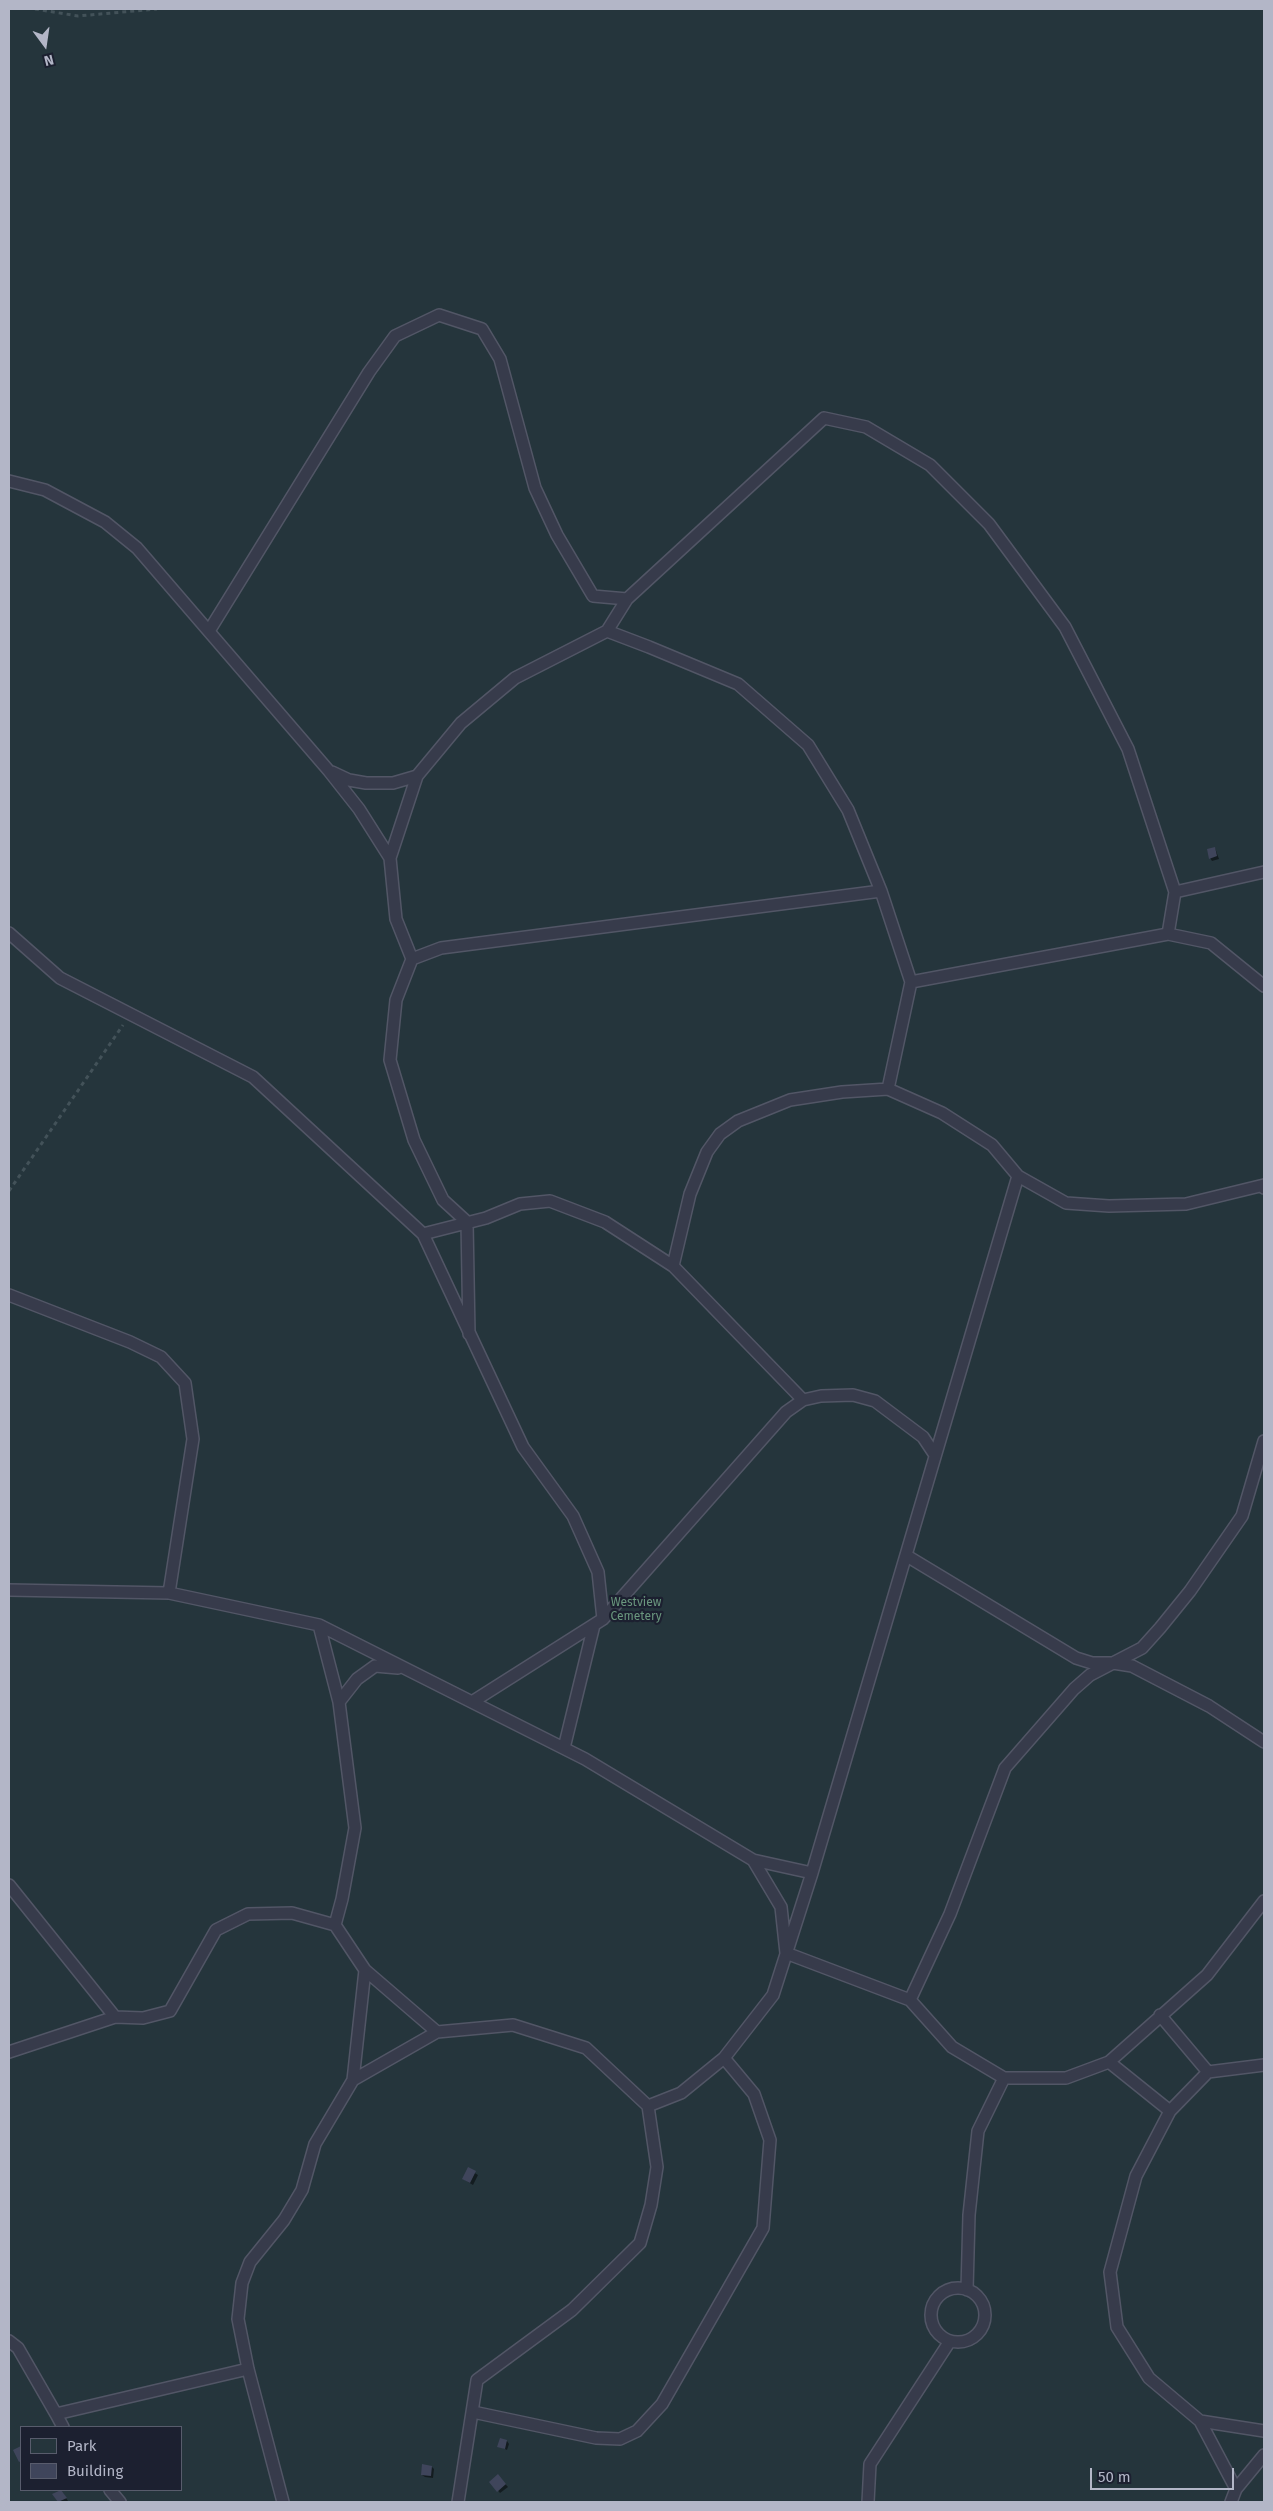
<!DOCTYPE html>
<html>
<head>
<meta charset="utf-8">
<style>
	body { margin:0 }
	#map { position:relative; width:1273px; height:2511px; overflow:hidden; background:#23293b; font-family:"Fira Sans",sans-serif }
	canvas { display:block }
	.frame { position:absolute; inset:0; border:10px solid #b3b6c7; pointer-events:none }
	.legend { position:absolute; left:20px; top:2426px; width:162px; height:65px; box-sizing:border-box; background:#1c2030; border:1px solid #585c6c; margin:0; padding:6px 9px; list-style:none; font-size:15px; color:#b3b6c7 }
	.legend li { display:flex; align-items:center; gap:10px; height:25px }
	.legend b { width:25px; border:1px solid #585c6c }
	.north { position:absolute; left:20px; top:20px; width:50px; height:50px; -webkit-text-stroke:4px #1c2030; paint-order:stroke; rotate:166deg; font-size:14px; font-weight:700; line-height:20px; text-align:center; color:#b3b6c7 }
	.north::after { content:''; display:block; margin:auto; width:18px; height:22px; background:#b3b6c7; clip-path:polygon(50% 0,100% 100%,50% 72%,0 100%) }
	.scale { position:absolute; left:1090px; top:2468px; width:144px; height:22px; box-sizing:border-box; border:2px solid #b3b6c7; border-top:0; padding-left:6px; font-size:15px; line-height:18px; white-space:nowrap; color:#b3b6c7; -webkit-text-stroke:4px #1c2030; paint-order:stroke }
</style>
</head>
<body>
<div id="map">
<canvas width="1273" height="2511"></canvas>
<div class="frame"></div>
<ul class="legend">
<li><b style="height:14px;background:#25353c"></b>Park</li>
<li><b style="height:14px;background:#3f455b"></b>Building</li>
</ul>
<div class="north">N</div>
<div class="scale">50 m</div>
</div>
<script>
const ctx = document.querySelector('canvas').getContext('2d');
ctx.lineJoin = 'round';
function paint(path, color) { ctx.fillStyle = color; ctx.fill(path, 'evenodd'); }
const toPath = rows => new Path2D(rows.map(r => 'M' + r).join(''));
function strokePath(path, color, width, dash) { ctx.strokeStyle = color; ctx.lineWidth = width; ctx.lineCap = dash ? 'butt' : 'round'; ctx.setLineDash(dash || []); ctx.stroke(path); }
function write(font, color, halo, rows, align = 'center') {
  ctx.font = font + ' "Fira Sans",sans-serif'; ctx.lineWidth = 4.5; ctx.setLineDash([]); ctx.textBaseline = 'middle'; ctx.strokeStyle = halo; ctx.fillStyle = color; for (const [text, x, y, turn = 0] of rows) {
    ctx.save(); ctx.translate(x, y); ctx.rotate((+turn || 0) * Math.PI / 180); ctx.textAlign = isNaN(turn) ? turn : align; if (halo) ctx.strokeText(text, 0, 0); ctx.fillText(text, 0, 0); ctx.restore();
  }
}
const green = toPath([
	[9,9,1264,9,1264,2502,9,2502],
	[21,2427,181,2427,181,2490,21,2490]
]);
const shadow = toPath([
	[1215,848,1219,859,1212,861,1210,858],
	[468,2169,478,2175,473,2185,463,2179],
	[507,2441,509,2444,507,2450,499,2446],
	[432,2467,434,2469,433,2478,425,2477,422,2475],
	[498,2476,508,2487,500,2493,491,2482],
	[63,2493,68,2501,67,2502,59,2502,54,2495]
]);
const building = toPath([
	[1215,847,1217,856,1209,859,1207,849],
	[468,2167,476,2171,470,2183,462,2179],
	[500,2438,507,2440,505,2449,497,2447],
	[21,2446,21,2461,19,2462,13,2450],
	[422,2464,432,2466,431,2476,421,2475],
	[498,2474,506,2484,497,2492,489,2482],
	[61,2490,67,2498,58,2502,52,2494]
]);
const path = toPath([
	[35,9,78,16,157,9],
	[9,1191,123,1025]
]);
const lane = toPath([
	[9,481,45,490,105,522,137,548,329,771,359,809,390,858],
	[209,631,369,372,395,336,439,315,482,329,500,359,535,488,557,535,593,596,627,599],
	[607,631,627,599,824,418,866,427,930,465,989,524,1065,627,1128,749,1175,892,1168,934],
	[332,772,349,780,366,783,393,783,417,776],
	[1175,892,1264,872],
	[9,933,60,978,253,1077,423,1234,523,1447,573,1516,598,1572,603,1619],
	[412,959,441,948,881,891,911,982,888,1089],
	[911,982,1168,934,1211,943,1264,986],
	[423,1234,486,1218,520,1204,550,1201,605,1222,673,1266,803,1400],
	[673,1266,690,1194,707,1152,720,1134,738,1121,790,1100,842,1092,888,1089,942,1113,992,1145,1018,1176],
	[9,1295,130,1342,161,1357,185,1383,193,1439,169,1593],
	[469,1334,467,1222,443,1200,414,1140,390,1060,396,1000,412,959,396,919,390,858,417,776,461,723,515,678,607,631,649,647,738,684,808,745,848,810,881,891],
	[907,1556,1076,1658,1092,1663,1113,1663,1142,1648,1160,1628,1190,1591,1242,1516,1264,1441],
	[9,1590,169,1593,319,1625,585,1759,753,1860,812,1873,1018,1176,1066,1203,1109,1206,1186,1204,1264,1185,1264,1188],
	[319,1625,339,1702,355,1828,342,1899,335,1925],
	[339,1702,357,1679,375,1666,398,1668],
	[472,1702,603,1619,786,1412,803,1400,821,1396,853,1395,875,1401,923,1437,935,1455],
	[564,1748,594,1625],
	[753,1860,781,1907,786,1953,910,2000,952,2047,1004,2078,1066,2078,1109,2062,1207,1975,1264,1901],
	[9,1885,115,2017],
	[910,2000,950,1914,1005,1768,1074,1689,1090,1675,1113,1663,1132,1666,1209,1706,1264,1742],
	[1160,2015,1208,2072],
	[9,2052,115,2017,143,2018,170,2011,216,1930,248,1914,292,1913,335,1925,365,1970,437,2032],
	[1109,2062,1170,2111],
	[1264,2065,1208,2072,1170,2111,1136,2176,1110,2272,1117,2327,1149,2378,1200,2421,1264,2431],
	[353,2080,437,2032,513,2025,586,2048,648,2106,681,2093,724,2058,773,1995,812,1873],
	'931 2315a27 27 0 1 1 54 0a27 27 0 1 1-54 0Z',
	[967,2290,969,2215,978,2131,1004,2078],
	[9,2341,18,2348,56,2414],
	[473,2412,596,2438,620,2439,637,2431,662,2404,763,2228,770,2140,754,2094,724,2058],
	[1200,2421,1236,2489],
	[63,2427,56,2414,248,2369],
	[110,2490,120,2502],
	[283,2502,248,2369,238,2319,242,2283,250,2262,284,2220,302,2190,315,2144,353,2080,365,1970],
	[458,2502,477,2380,572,2310,640,2243,651,2205,657,2167,648,2106],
	[868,2502,870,2464,950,2341],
	[1231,2502,1236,2489,1264,2455]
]);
const parkNames = [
	["Westview",636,1603],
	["Cemetery",636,1617]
];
paint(green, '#25353c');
paint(shadow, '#0007');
paint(building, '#3f455b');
strokePath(lane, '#525666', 14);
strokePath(path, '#435259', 3, [4, 4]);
strokePath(lane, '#373b4b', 11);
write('12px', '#6a977e', '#1c2030', parkNames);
</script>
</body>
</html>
